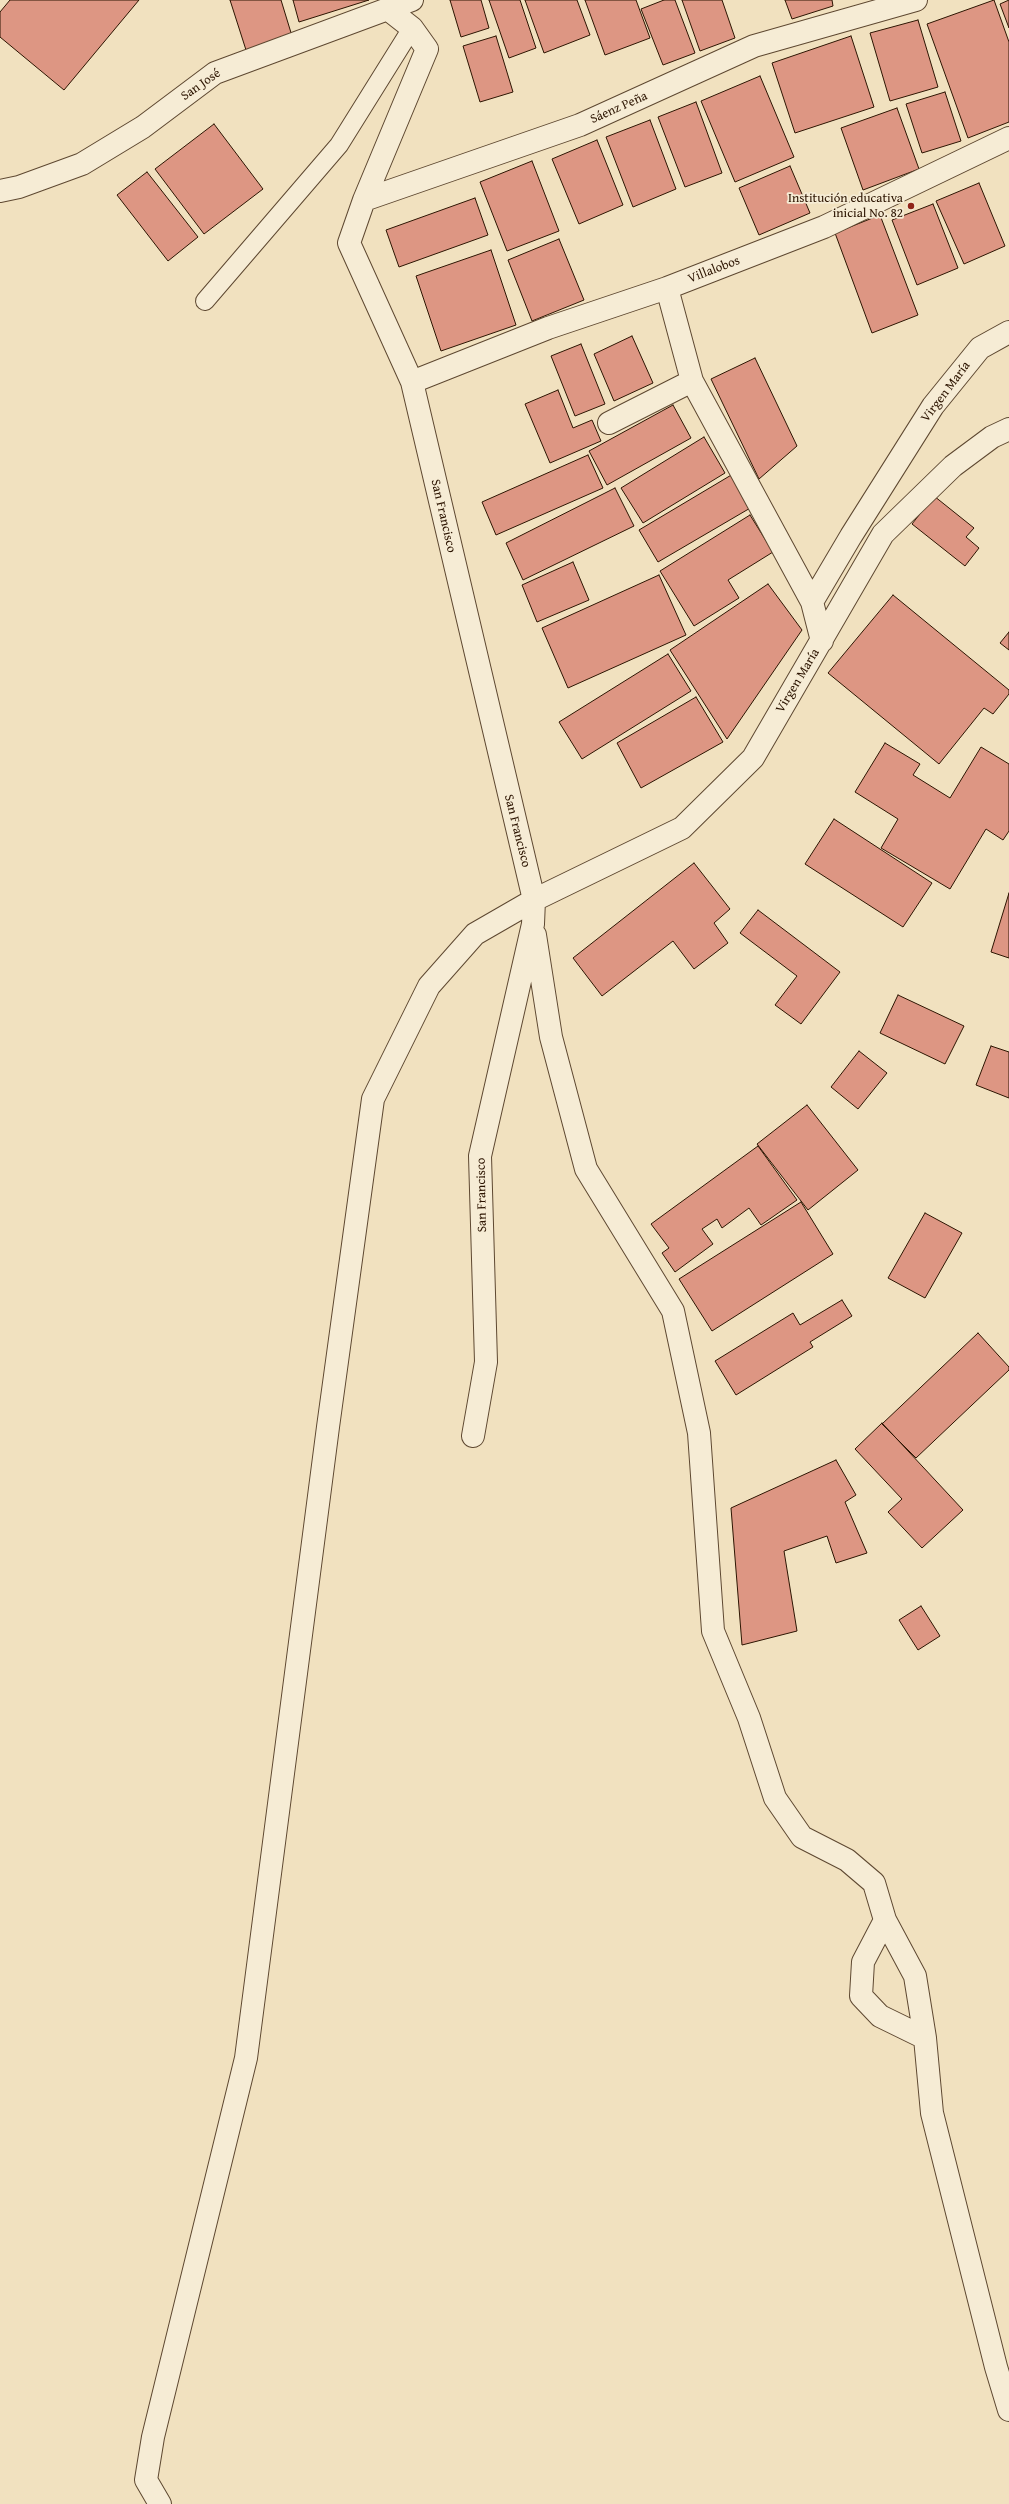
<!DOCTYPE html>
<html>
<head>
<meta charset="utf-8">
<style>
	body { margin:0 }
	canvas { display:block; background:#f1e1bf }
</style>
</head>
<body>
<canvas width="1009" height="2504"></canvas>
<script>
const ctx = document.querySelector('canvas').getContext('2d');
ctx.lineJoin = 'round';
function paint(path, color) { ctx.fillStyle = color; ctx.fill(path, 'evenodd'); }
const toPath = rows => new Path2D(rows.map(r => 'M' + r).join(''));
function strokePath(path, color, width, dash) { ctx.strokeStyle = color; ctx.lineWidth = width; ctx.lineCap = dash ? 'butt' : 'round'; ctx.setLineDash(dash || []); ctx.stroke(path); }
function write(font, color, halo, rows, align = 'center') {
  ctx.font = font + ' "Gentium Book Plus",serif'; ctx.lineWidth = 3.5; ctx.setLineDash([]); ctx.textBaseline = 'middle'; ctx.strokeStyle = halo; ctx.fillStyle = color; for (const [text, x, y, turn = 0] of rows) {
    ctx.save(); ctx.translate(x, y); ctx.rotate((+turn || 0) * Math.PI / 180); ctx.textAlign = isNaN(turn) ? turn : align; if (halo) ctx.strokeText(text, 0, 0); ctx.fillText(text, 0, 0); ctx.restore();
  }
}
const building = toPath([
	[10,0,139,0,64,90,0,37,0,12,10,0],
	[230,0,281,0,292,36,246,50,230,0],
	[293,0,369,0,299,22,293,0],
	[450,0,481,0,489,28,461,37,450,0],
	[489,0,520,0,536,48,509,58,489,0],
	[525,0,577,0,590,35,544,53,525,0],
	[585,0,636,0,650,38,605,55,585,0],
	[664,0,675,0,695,53,663,65,641,9,664,0],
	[682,0,722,0,735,38,700,51,682,0],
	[785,0,832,0,833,6,792,19,785,0],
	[994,0,1009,42,1009,122,968,138,927,24,994,0],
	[1009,0,1009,28,1000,4,1009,0],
	[918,20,938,87,890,101,870,33,918,20],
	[496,36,513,92,480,102,463,46,496,36],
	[851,36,874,107,795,133,772,63,851,36],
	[760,76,794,157,735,182,701,101,760,76],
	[945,92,961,141,922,153,906,104,945,92],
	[696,102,722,173,685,187,658,117,696,102],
	[897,108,919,169,863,190,841,128,897,108],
	[650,120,676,189,633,207,606,137,650,120],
	[214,124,263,189,204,234,155,169,214,124],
	[597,140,623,205,579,224,552,159,597,140],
	[532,161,559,231,507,251,480,182,532,161],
	[790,166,810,213,759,235,739,188,790,166],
	[147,172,198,237,168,261,117,195,147,172],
	[979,183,1005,246,964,264,936,201,979,183],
	[475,198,488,235,399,267,386,230,475,198],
	[933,204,958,268,917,285,892,220,933,204],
	[880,215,918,315,872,333,835,233,880,215],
	[559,239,584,300,532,321,508,260,559,239],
	[491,250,516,325,441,351,416,276,491,250],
	[632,336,653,383,614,401,594,354,632,336],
	[581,344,605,404,575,416,551,356,581,344],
	[755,358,797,446,759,479,711,379,755,358],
	[558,390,573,428,592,420,601,441,550,463,525,404,558,390],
	[673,405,691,438,607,485,589,451,673,405],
	[704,437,725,473,643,523,621,488,704,437],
	[588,455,603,488,496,535,482,502,588,455],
	[733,474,752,507,658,562,639,530,733,474],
	[615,488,634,526,523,580,506,543,615,488],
	[934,496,974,528,966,537,979,548,965,566,912,524,934,496],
	[750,515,773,552,728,580,739,598,694,626,660,571,750,515],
	[573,562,589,600,537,622,522,585,573,562],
	[659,575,686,635,568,688,542,628,659,575],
	[768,584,802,630,727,739,670,650,768,584],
	[893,595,1009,690,1009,694,993,714,984,708,939,764,828,673,893,595],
	[1009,632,1009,650,1000,643,1009,632],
	[668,654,691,691,582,759,559,722,668,654],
	[696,697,723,742,641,788,617,743,696,697],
	[885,743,920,764,913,775,950,798,981,747,1009,764,1009,831,1003,840,986,829,950,889,881,848,898,819,855,792,885,743],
	[834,819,932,883,903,927,805,864,834,819],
	[694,863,730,909,714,923,728,943,694,969,673,941,602,996,573,958,694,863],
	[1009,893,1009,958,991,952,1009,893],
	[758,910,840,972,801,1024,775,1005,797,976,740,933,758,910],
	[898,995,964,1026,945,1064,880,1033,898,995],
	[991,1046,1009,1052,1009,1098,976,1085,991,1046],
	[859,1051,887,1073,858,1109,831,1087,859,1051],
	[807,1105,858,1170,808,1210,757,1144,807,1105],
	[758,1146,797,1200,761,1225,749,1208,722,1228,717,1219,702,1229,713,1244,675,1272,662,1253,669,1248,651,1224,758,1146],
	[801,1202,833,1254,712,1331,679,1279,801,1202],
	[925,1213,962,1233,925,1298,888,1278,925,1213],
	[842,1300,852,1316,810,1342,813,1347,736,1395,715,1361,793,1313,800,1325,842,1300],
	[978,1333,1009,1367,1009,1370,916,1458,882,1424,978,1333],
	[882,1423,963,1510,922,1548,888,1512,902,1499,855,1449,882,1423],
	[836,1460,856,1495,845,1502,867,1553,836,1563,827,1536,784,1551,797,1631,742,1645,731,1508,836,1460],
	[921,1606,940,1636,918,1650,899,1620,921,1606]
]);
const lane = toPath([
	[205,301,339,145,412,28]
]);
const street = toPath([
	[0,191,19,187,82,164,143,127,215,73,412,0],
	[364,200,427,49,412,28,389,10,403,4],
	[667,288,692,381,812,602],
	[412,382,548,328,667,288,824,227,1009,138],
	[609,423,692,381],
	[822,641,812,602,851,536,933,406,980,348,1009,332],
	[535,935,551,1037,586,1169,673,1311,699,1433,713,1631,749,1718,775,1798,802,1837,847,1860,874,1883,885,1920,863,1962,861,1996,880,2016,925,2038,932,2113,996,2367,1009,2410],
	[473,1436,486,1362,480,1156,533,924,534,900,412,382,349,243,364,200,580,125,754,46,916,0],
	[885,1920,915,1976,925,2038],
	[160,2504,146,2480,153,2437,246,2058,328,1427,373,1099,429,986,475,934,534,900,682,828,753,758,883,534,953,466,992,437,1009,429]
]);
const markers = [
	[911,206,4,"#8f2418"]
];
const streetNames = [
	["San José",201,85,-35],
	["Sáenz Peña",619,108,-24],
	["Villalobos",714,270,-21],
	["Virgen María",946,392,-53],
	["San Francisco",443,516,77],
	["Virgen María",798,681,-59],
	["San Francisco",517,831,76],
	["San Francisco",482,1195,-91]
];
const poiNames = [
	["Institución educativa",903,199],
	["inicial No. 82",903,214]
];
paint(building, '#dd9683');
strokePath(building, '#2d1502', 1);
strokePath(lane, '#5e4831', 20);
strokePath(street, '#5e4831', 24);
strokePath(lane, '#f6ecd5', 18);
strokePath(street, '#f6ecd5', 22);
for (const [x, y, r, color] of markers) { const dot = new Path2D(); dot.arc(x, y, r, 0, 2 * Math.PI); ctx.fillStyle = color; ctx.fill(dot); strokePath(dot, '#f6ecd5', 1.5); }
write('13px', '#2d1502', '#f6ecd5', streetNames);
write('13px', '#2d1502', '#f6ecd5', poiNames, 'right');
</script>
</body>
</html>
